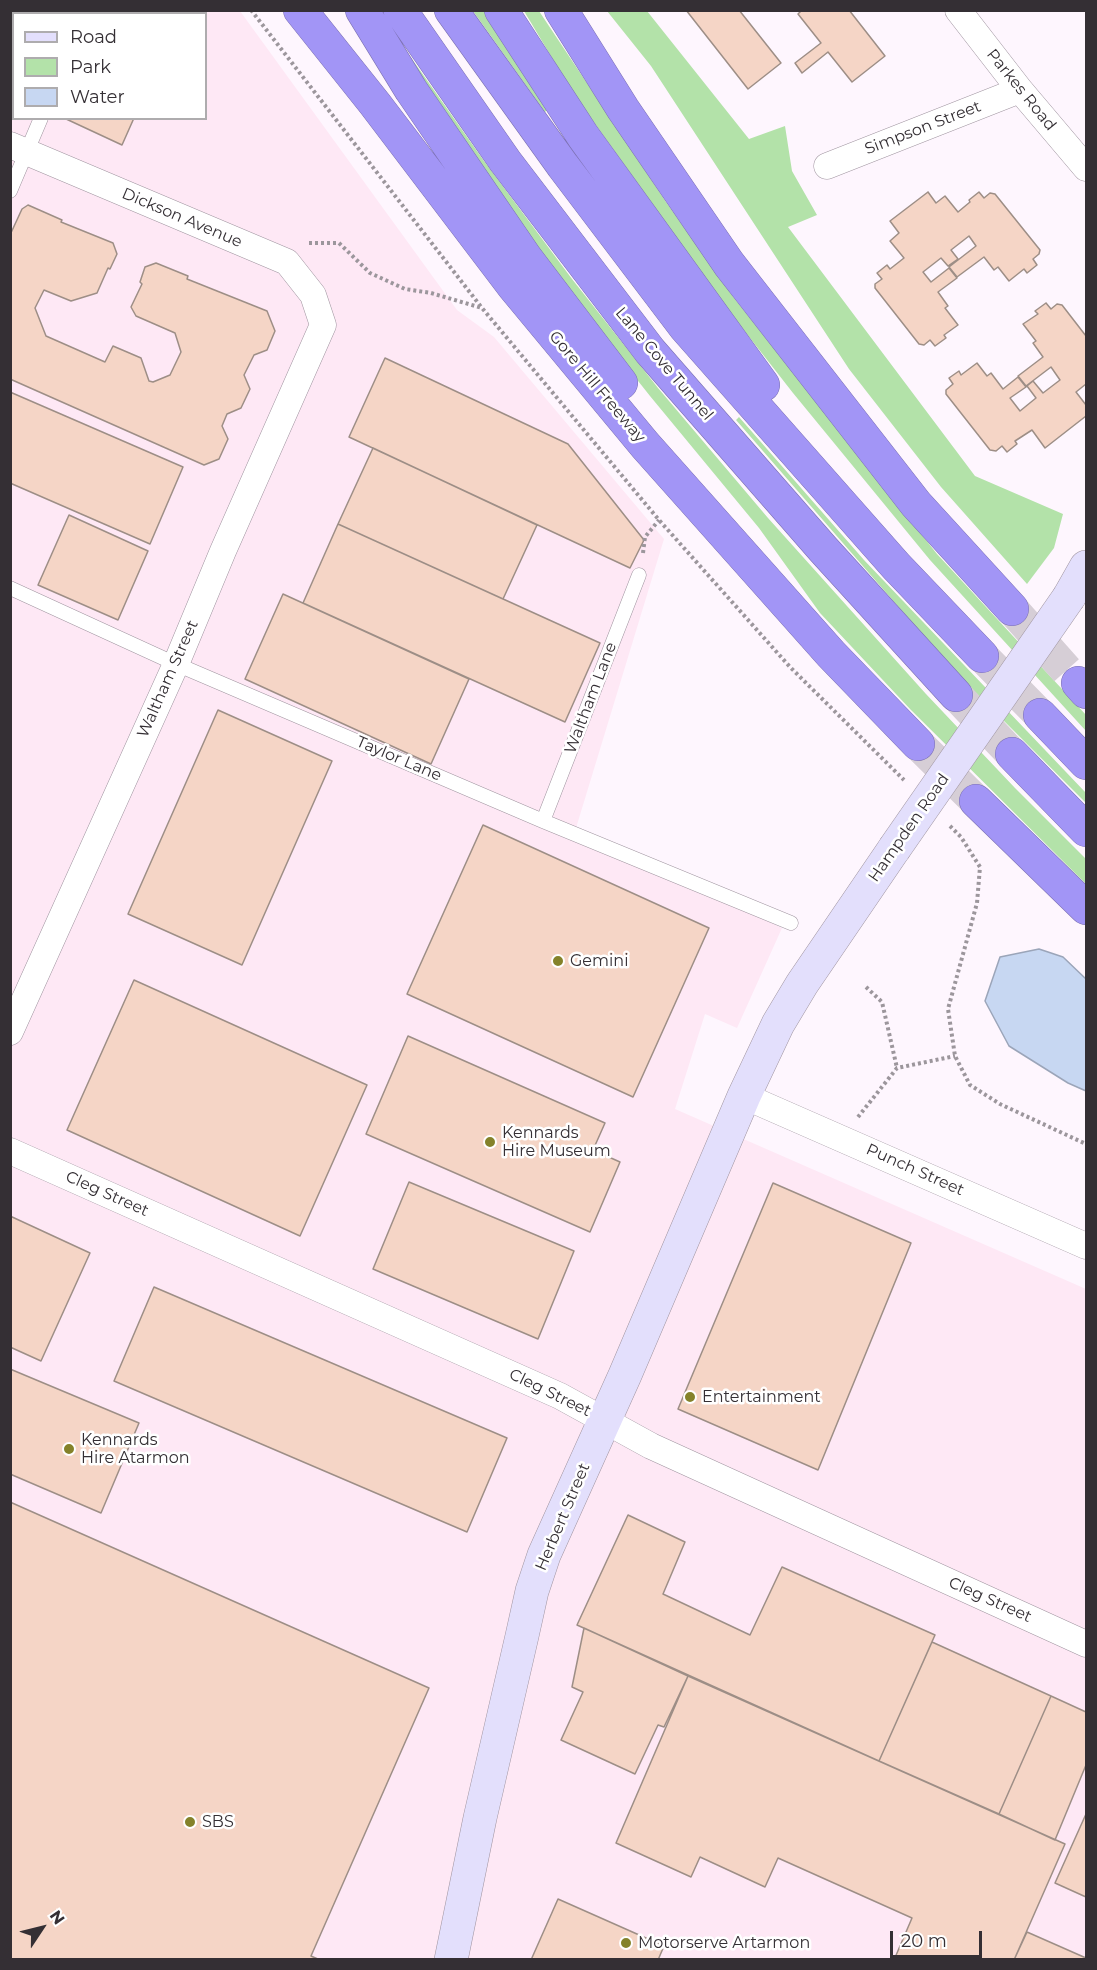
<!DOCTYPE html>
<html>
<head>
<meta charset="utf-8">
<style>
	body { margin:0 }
	#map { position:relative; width:1097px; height:1970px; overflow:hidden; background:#fef6fe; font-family:Montserrat,sans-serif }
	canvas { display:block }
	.frame { position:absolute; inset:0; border:12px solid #342f34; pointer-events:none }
	.legend { position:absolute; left:12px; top:12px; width:195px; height:108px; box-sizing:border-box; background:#fff; border:2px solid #aeacae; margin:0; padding:8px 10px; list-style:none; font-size:18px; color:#342f34 }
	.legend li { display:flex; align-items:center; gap:12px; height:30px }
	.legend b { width:30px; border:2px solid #aeacae }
	.north { position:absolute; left:12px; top:1898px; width:60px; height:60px; -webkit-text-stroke:4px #fff; paint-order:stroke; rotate:55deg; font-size:16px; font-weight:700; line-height:24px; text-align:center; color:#342f34 }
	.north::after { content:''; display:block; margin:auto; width:21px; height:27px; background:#342f34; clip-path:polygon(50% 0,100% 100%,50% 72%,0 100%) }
	.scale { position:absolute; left:890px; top:1931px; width:92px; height:27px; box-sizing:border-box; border:3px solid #342f34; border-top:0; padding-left:8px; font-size:18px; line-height:21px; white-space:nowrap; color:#342f34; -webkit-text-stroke:4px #fff; paint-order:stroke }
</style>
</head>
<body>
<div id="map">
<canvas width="1097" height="1970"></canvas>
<div class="frame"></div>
<ul class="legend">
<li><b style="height:8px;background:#e3dffc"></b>Road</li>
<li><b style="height:16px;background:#b3e2a9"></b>Park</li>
<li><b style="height:16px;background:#c7d7f2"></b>Water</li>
</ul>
<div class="north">N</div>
<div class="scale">20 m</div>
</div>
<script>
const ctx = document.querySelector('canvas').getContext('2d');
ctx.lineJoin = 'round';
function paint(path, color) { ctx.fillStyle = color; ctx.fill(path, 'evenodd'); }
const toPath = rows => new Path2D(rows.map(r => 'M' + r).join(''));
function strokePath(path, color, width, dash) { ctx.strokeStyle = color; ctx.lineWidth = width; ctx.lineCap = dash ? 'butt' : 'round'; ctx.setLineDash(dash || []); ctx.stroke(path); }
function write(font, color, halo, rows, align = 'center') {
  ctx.font = font + ' Montserrat,sans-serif'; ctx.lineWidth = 5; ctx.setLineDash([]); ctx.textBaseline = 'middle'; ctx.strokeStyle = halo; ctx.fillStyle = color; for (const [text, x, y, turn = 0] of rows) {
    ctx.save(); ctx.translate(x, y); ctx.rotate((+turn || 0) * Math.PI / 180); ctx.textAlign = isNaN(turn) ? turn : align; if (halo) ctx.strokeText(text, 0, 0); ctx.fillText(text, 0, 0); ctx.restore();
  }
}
const industrial = toPath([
	[11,11,240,11,457,310,494,337,664,539,576,828,782,928,737,1028,705,1014,675,1109,1086,1289,1086,1959,11,1960],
	[14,14,206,14,206,118,14,118]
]);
const green = toPath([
	[473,11,488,11,550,107,545,112],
	[524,11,539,11,666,202,734,298,937,554,1086,715,1086,731,930,560,793,393,732,315,573,93],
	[607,11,647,11,749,139,785,126,792,171,817,215,788,227,975,476,1063,514,1054,548,1027,584,941,487,849,369,651,66],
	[400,42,484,161,572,279,658,388,768,518,926,694,1015,788,1086,859,1086,884,911,710,820,613,759,528,650,396,565,289,477,169],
	[739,417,864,560,1086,793,1086,803,955,672,736,420]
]);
const water = toPath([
	[1039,949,1063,957,1086,979,1086,1091,1068,1083,1009,1046,985,1001,1000,957,1039,949]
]);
const building = toPath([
	[10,10,72,10,71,14,14,14,14,88,10,87,10,10],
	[686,10,739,10,781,63,748,89,686,10],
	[802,10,849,10,885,56,852,82,828,52,802,73,795,63,821,43,798,14,802,10],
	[64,118,134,118,122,145,64,118],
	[928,192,936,203,945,196,958,212,970,202,969,200,979,192,984,198,990,193,995,194,1040,250,1039,254,1033,259,1037,265,1027,273,1024,269,1009,281,998,267,994,270,984,257,957,277,949,267,976,246,969,236,951,250,958,259,948,266,941,258,923,272,931,282,949,268,957,278,938,292,948,306,945,308,958,325,944,335,946,338,935,346,930,340,924,345,919,344,875,288,875,284,882,279,877,273,887,265,890,269,904,258,890,241,899,233,890,221,928,192],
	[28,205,62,220,61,222,113,243,117,254,110,269,108,268,97,293,71,301,44,290,35,308,46,336,105,362,113,346,141,358,149,381,153,382,170,375,181,352,175,333,136,316,131,307,142,284,140,282,145,267,156,263,188,276,187,279,267,311,275,331,267,350,254,355,244,375,250,389,241,408,227,414,222,426,228,439,219,459,204,465,10,379,10,235,22,209,28,205],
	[1046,303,1051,309,1057,304,1062,305,1086,336,1086,384,1076,392,1086,405,1086,416,1045,448,1032,430,1015,441,1017,444,1007,452,1002,446,996,451,990,450,946,394,946,390,953,384,949,378,959,371,961,375,977,363,987,376,991,373,1003,389,1018,377,1026,387,1010,398,1020,411,1036,398,1027,386,1033,381,1043,393,1060,380,1051,367,1026,386,1018,376,1043,357,1033,343,1036,341,1023,324,1038,314,1035,311,1046,303],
	[385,358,568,444,644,540,630,568,349,437,385,358],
	[10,392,183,467,150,544,10,483,10,392],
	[373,448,537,525,503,599,338,524,373,448],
	[69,515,148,551,118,620,38,585,69,515],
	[338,524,600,643,565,722,303,603,338,524],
	[283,594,469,679,431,764,245,679,283,594],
	[218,710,332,761,242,965,128,914,218,710],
	[483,825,709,928,633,1097,407,994,483,825],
	[134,980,367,1085,300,1236,67,1130,134,980],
	[408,1036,605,1123,593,1150,620,1162,590,1232,366,1134,408,1036],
	[409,1182,574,1251,538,1339,373,1269,409,1182],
	[773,1183,911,1243,818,1470,678,1409,773,1183],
	[10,1216,90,1253,41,1361,10,1347,10,1216],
	[154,1287,507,1438,467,1532,114,1381,154,1287],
	[10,1369,139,1423,101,1513,10,1474,10,1369],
	[10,1502,429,1688,311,1956,320,1960,10,1960,10,1502],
	[628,1515,685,1542,663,1594,750,1635,782,1567,935,1635,879,1761,577,1625,628,1515],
	[584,1628,688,1676,664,1727,658,1725,635,1774,561,1740,583,1692,572,1687,584,1628],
	[932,1642,1051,1696,999,1814,879,1761,932,1642],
	[688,1676,1065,1844,1014,1960,894,1960,912,1918,778,1858,765,1887,700,1857,691,1877,616,1843,688,1676],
	[1051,1696,1086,1712,1086,1765,1055,1840,999,1814,1051,1696],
	[1086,1814,1086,1897,1055,1883,1086,1814],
	[558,1899,664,1946,658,1960,531,1960,558,1899],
	[1027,1932,1086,1958,1086,1960,1014,1960,1027,1932]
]);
const highwayTunnel = toPath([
	[1012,609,1078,683],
	[982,656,1040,715],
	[956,695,1012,754],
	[918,744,976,801]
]);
const path = toPath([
	[251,10,482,308,659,520,790,667,904,780],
	[309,243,339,243,370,273,405,289,431,293,482,308],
	[643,553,645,537,659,520],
	[950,826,961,837,980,867,977,903,948,1009,955,1056,970,1085,1000,1104,1086,1144],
	[866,987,882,1002,897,1068],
	[858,1117,897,1068,955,1056]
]);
const lane = toPath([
	[84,14,85,10],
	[10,191,41,118],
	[10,588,176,664,543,821,791,923],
	[543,821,639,575]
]);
const street = toPath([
	[958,10,1020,90,1086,168],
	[10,145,287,262,313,295,323,325,223,551,176,664,10,1032],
	[827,166,1020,90],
	[744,1096,1086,1246],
	[10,1151,560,1396,651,1446,1086,1644]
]);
const secondary = toPath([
	[1069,597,1086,567],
	[451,1960,480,1818,522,1636,532,1591,544,1555,625,1375,744,1096,778,1024,802,984,894,849]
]);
const highway = toPath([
	[300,10,375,104,514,287,645,445,831,654,918,744],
	[362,10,411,90,526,258,621,383],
	[400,10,505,161,650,351,823,549,956,695],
	[451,10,563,166,685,327,896,566,982,656],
	[501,10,583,136,763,385],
	[561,10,623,109,729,264,916,504,1012,609],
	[1078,683,1086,692],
	[1040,715,1086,763],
	[1012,754,1086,830],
	[976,801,1086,908]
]);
const secondaryBridge = toPath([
	[894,849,1069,597]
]);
const markers = [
	[558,961,6,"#84822a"],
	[490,1142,6,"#84822a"],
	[690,1397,6,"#84822a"],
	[69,1449,6,"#84822a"],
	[190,1822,6,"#84822a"],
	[626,1943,6,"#84822a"]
];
const streetNames = [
	["Parkes Road",1021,90,51],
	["Simpson Street",923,128,-21],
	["Dickson Avenue",182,218,23],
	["Lane Cove Tunnel",664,364,50],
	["Gore Hill Freeway",597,387,50],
	["Waltham Street",168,679,-66],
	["Waltham Lane",591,698,-69],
	["Taylor Lane",399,759,23],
	["Hampden Road",909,828,-55],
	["Punch Street",915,1170,24],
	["Cleg Street",107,1194,24],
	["Cleg Street",550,1393,26],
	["Herbert Street",563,1517,-67],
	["Cleg Street",990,1600,24]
];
const poiNames = [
	["Gemini",570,961],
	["Kennards",502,1133],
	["Hire Museum",502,1151],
	["Entertainment",702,1397],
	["Kennards",81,1440],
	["Hire Atarmon",81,1458],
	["SBS",202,1822],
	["Motorserve Artarmon",638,1943]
];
paint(industrial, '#fee8f5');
paint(green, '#b3e2a9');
paint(water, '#c7d7f2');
strokePath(water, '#9ba5b9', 1.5);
paint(building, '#f5d5c6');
strokePath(building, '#9d8e86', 1.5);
strokePath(highwayTunnel, '#d6ced6', 33, [33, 16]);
strokePath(lane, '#a095a0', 15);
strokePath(street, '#a095a0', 27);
strokePath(secondary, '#a095a0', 34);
strokePath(highway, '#7c71b2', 34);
strokePath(path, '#9c969c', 4, [3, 3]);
strokePath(lane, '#fff', 14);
strokePath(street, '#fff', 26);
strokePath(secondary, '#e3dffc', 33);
strokePath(highway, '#a295f6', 33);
strokePath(secondaryBridge, '#a095a0', 34, []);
strokePath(secondaryBridge, '#e3dffc', 33);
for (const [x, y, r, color] of markers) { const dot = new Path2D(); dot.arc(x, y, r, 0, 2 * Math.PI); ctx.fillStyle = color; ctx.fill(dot); strokePath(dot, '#fff', 2); }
write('16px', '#342f34', '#fff', streetNames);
write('16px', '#342f34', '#fff', poiNames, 'left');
</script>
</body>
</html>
